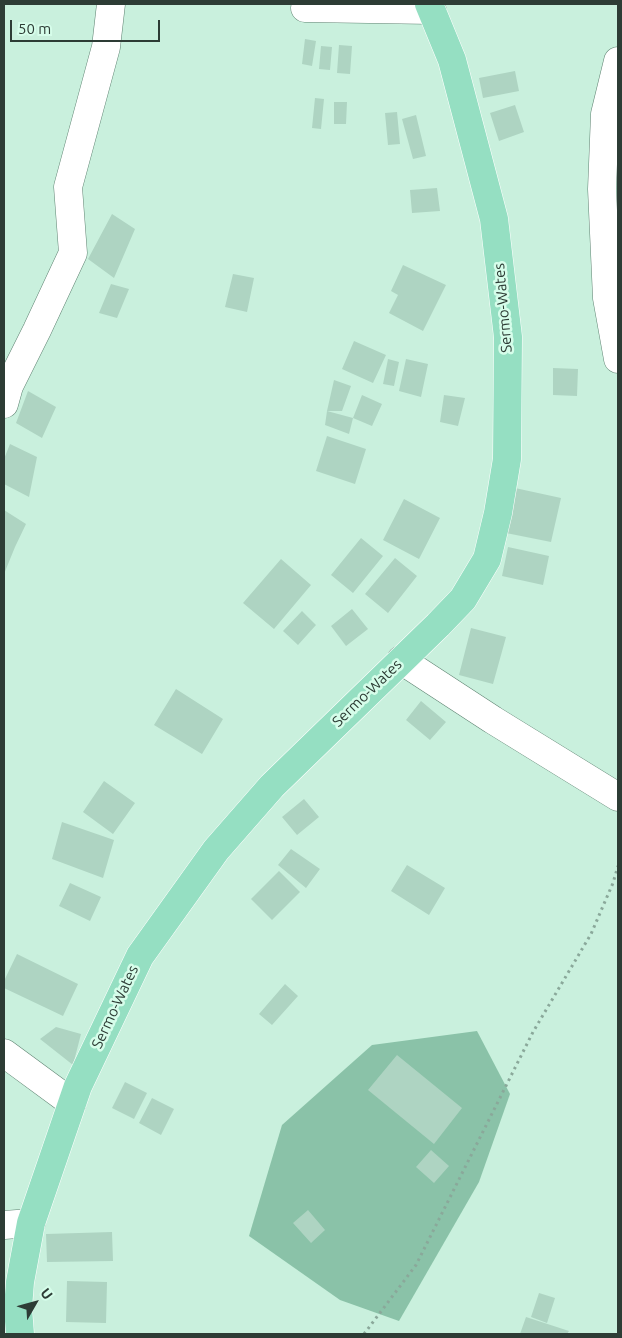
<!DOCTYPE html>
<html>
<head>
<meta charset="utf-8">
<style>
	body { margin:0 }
	#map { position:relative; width:622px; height:1338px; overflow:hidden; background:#c9f0dd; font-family:Ubuntu,sans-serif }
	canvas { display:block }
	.frame { position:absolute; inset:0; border:5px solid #2d3c35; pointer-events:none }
	.north { position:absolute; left:10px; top:1278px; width:50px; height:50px; -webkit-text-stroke:4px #d6fdea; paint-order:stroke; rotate:52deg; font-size:14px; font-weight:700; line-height:20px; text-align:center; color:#2d3c35 }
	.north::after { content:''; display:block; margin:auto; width:18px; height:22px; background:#2d3c35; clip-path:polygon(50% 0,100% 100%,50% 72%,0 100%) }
	.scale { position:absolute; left:10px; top:20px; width:150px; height:22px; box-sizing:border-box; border:2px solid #2d3c35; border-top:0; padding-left:6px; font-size:15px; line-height:18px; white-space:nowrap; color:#2d3c35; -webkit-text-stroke:4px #d6fdea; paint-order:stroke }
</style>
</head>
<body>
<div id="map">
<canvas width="622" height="1338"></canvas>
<div class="frame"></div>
<div class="north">U</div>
<div class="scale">50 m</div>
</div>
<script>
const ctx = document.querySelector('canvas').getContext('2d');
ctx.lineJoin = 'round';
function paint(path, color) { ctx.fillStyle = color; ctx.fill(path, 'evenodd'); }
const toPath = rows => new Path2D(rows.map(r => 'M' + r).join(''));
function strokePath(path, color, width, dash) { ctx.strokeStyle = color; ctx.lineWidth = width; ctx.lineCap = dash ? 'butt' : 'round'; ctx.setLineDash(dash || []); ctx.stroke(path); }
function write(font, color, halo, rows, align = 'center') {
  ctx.font = font + ' Ubuntu,sans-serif'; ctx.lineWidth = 5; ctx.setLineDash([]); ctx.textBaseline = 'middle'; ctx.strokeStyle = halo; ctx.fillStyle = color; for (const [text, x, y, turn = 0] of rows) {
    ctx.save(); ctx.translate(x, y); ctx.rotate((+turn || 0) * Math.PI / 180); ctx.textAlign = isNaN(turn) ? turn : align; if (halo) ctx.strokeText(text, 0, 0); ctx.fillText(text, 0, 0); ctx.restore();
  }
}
const green = toPath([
	[477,1031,510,1094,479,1182,399,1321,340,1300,249,1236,282,1125,372,1045]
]);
const building = toPath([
	[305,39,316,41,312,66,302,64],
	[339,45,352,46,350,74,337,73],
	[321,46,332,47,330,70,319,69],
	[515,71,519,91,483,98,479,78],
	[315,98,324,99,321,129,312,128],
	[334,102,347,102,346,124,334,124],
	[515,105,524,132,499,141,490,113],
	[397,112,400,144,388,145,385,113],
	[416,115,426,156,413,159,402,119],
	[437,188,440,211,412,213,410,190],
	[112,214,135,229,114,278,88,259],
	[403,265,446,285,423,331,389,313,398,295,391,291],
	[233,274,254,278,247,312,225,307],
	[111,284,129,289,117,318,99,313],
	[354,341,386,355,373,383,342,369],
	[388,359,399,362,394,386,383,384],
	[406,359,428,364,421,397,399,391],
	[553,368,578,369,577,396,553,395],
	[334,380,351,386,342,411,327,411,353,418,362,395,382,404,372,426,353,418,349,434,325,425,327,411],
	[28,391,56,407,42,438,16,423],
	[444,395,465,398,458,426,440,422],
	[327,436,366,449,355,484,316,471],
	[10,444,37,457,29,497,4,484,4,459],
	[515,488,561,498,551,542,506,533],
	[404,499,440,518,419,559,383,540],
	[4,510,26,524,15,547,4,574],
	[361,538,383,556,353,593,331,575],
	[508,547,549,556,543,585,502,576],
	[395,558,417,576,388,613,365,594],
	[281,559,311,585,274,629,243,603],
	[352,609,368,629,346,646,331,626],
	[302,611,316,625,298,645,283,631],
	[471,628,506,637,493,684,459,675],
	[176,689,223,719,202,754,154,725],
	[421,701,446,722,430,740,406,720],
	[104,781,135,803,113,834,83,812],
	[304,799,319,817,297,835,282,817],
	[62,822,114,840,103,878,52,859],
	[291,849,320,869,306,888,278,865],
	[407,865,445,888,429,915,391,891],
	[279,871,300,892,272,920,251,899],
	[70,883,101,897,90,921,59,906],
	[17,954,78,984,63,1016,4,988,4,981],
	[285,984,298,996,272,1025,259,1014],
	[56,1027,81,1034,73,1065,40,1039],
	[397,1055,462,1108,434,1144,368,1090],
	[125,1082,147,1093,134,1119,112,1108],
	[152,1098,174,1109,161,1135,139,1123],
	[431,1150,449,1166,434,1183,416,1167],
	[308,1210,325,1230,311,1243,293,1223],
	[112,1232,113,1261,47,1262,46,1234],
	[67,1281,107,1282,106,1323,66,1322],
	[539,1293,555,1298,547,1323,531,1317],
	[526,1317,569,1331,567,1334,520,1334]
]);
const path = toPath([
	[364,1334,416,1265,533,1032,591,934,613,883,618,866]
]);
const minor = toPath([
	[305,8,432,10],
	[618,61,605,114,602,189,607,298,618,359],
	[4,404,9,386,37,330,73,253,68,187,106,47,111,4],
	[401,660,493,720,618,797],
	[4,1053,72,1103],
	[4,1225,31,1223]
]);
const major = toPath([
	[20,1334,18,1308,20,1282,31,1223,78,1086,140,956,216,850,272,786,438,625,463,599,487,559,498,513,507,459,508,337,494,219,452,60,429,4]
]);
const streetNames = [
	["Sermo-Wates",503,308,-95],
	["Sermo-Wates",367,693,-44],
	["Sermo-Wates",115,1007,-65]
];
paint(green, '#8ac2a8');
paint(building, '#aed4c2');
strokePath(minor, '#5f8372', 29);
strokePath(major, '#fff', 29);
strokePath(path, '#8aa89a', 3, [2.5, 4]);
strokePath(minor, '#fff', 28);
strokePath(major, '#95dfc2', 28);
write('15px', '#2d3c35', '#d6fdea', streetNames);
</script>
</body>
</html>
